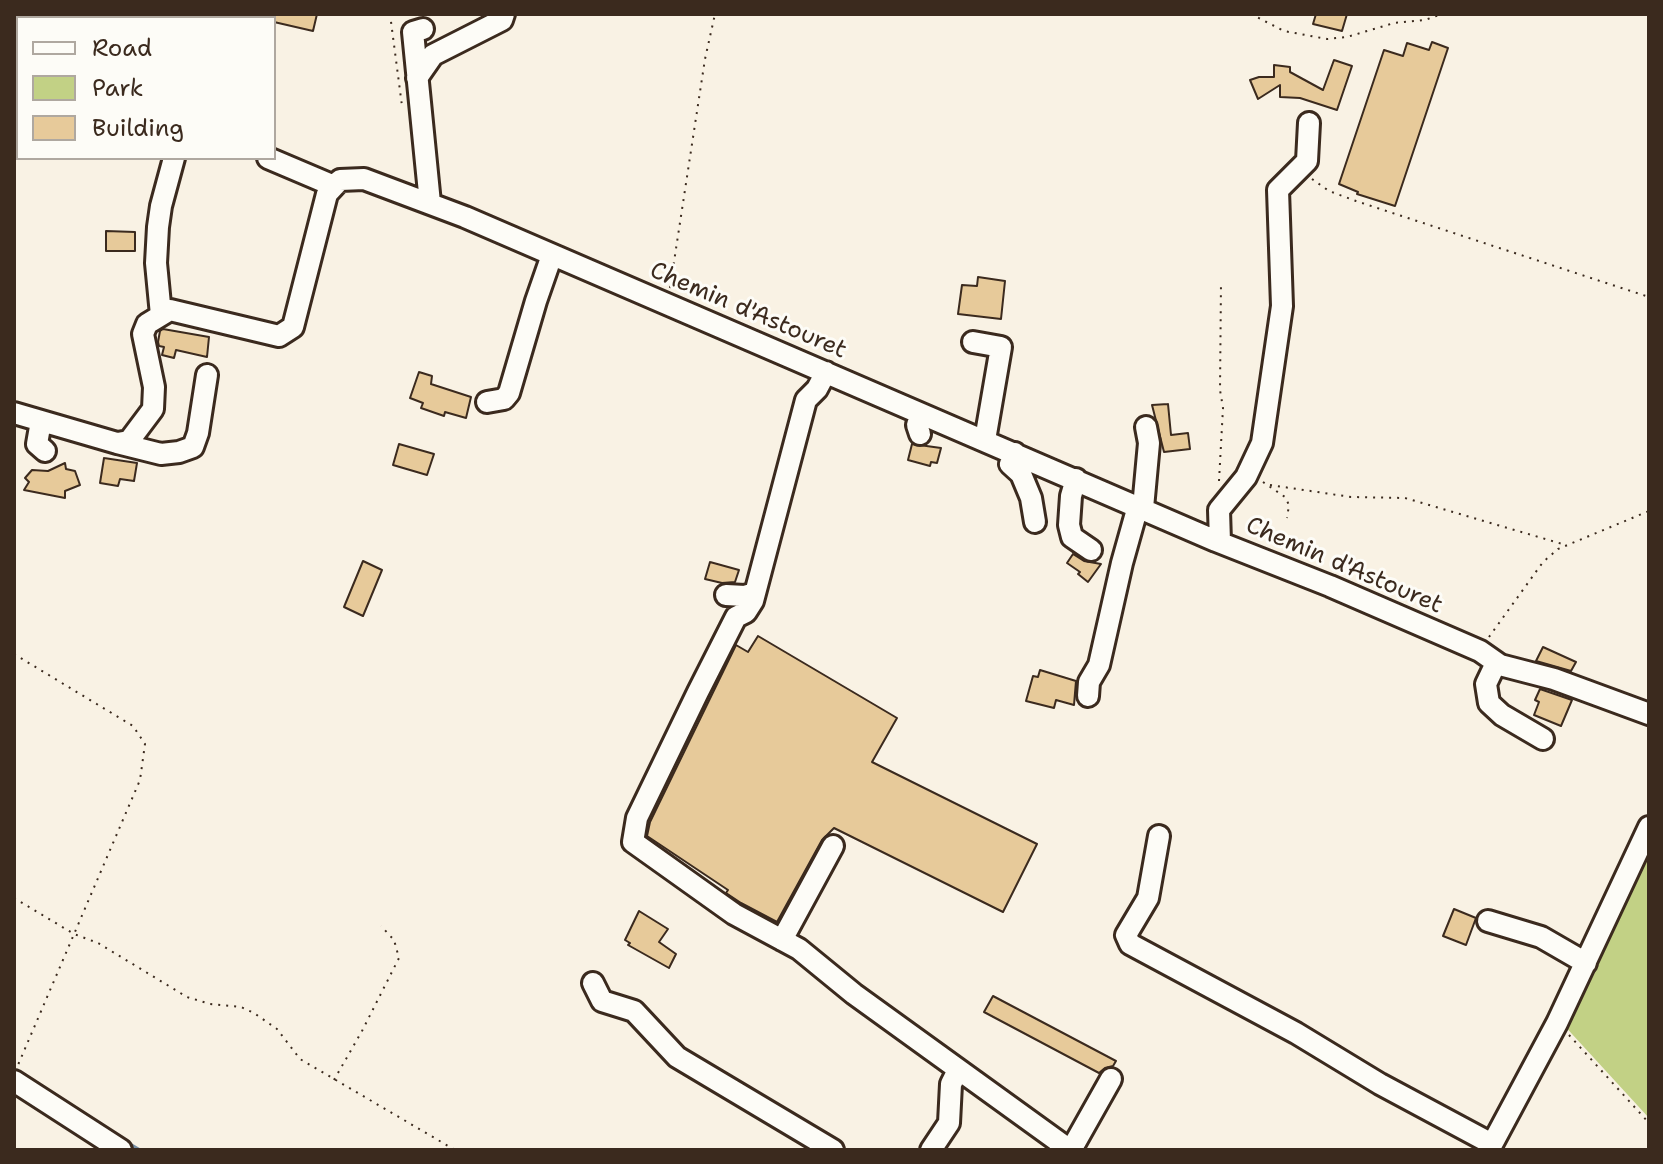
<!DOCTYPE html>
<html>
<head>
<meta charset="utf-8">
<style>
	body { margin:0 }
	#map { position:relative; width:1663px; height:1164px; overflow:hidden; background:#f9f2e4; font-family:"Shantell Sans",sans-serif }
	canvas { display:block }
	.frame { position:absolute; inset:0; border:16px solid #3b2a1e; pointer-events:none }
	.legend { position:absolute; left:16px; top:16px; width:260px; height:144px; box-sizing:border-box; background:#fdfcf7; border:2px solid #afa8a0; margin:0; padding:10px 14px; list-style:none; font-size:24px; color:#3b2a1e }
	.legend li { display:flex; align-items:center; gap:16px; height:40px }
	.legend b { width:40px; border:2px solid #afa8a0 }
</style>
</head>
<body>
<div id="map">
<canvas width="1663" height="1164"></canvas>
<div class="frame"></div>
<ul class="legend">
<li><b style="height:10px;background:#fdfcf7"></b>Road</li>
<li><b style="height:22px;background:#c2d185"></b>Park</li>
<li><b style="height:22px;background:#e7ca9a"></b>Building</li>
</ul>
</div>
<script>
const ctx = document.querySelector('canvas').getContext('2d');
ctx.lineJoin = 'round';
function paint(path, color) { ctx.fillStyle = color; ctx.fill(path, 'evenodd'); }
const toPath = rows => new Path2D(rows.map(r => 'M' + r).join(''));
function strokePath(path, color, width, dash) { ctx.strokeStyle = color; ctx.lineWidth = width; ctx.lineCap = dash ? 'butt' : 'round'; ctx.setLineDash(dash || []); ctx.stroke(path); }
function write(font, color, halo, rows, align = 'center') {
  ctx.font = font + ' "Shantell Sans",sans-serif'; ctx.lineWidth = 6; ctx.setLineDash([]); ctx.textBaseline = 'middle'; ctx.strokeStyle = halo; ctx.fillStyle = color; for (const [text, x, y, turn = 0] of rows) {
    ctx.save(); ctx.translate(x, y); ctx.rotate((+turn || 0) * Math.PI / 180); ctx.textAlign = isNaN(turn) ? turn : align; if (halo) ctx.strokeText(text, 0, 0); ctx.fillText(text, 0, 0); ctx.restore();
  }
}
const green = toPath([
	[1649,836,1649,1118,1561,1022]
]);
const stream = toPath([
	[124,1141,139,1150]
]);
const building = toPath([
	[260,14,317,14,313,31,274,22,274,18,259,18,260,14],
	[1316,14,1347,14,1342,31,1313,24,1316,14],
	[1432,42,1448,48,1395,206,1357,194,1358,192,1339,184,1384,50,1403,56,1407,43,1429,50,1432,42],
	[1334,60,1352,66,1337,110,1300,98,1280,97,1280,85,1258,99,1250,80,1259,77,1274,77,1274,65,1290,67,1290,72,1323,90,1334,60],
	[106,231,135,232,135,251,106,251,106,231],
	[978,277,1005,281,1001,319,958,314,962,285,977,286,978,277],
	[163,329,209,337,207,357,176,350,174,358,162,355,164,347,159,346,158,342,160,331,163,329],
	[419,372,432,376,431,384,471,397,466,418,445,412,444,416,421,408,423,403,410,398,419,372],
	[1168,404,1171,435,1188,433,1190,449,1164,452,1152,405,1168,404],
	[399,444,434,454,427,475,393,465,399,444],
	[912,444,941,448,937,463,931,462,930,466,908,460,912,444],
	[104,458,137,463,134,481,120,479,118,486,100,483,104,458],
	[65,463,66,469,75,471,80,485,65,491,65,498,24,490,29,482,25,478,32,470,48,471,65,463],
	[1073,554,1084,561,1101,564,1088,582,1078,574,1080,572,1067,563,1073,554],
	[363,561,382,570,363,616,344,607,363,561],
	[710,562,739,570,735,582,722,583,705,579,710,562],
	[758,636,897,718,872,762,1037,844,1003,912,834,828,822,840,777,922,741,903,726,893,728,890,647,836,650,822,736,645,748,652,758,636],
	[1543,647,1576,662,1571,671,1536,661,1543,647],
	[1040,670,1076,681,1074,705,1056,700,1054,708,1026,701,1033,676,1038,677,1040,670],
	[1540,689,1572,700,1561,726,1534,715,1539,702,1535,700,1540,689],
	[1454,909,1476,918,1466,945,1443,936,1454,909],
	[639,911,668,929,659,942,676,954,669,968,628,945,630,943,625,940,639,911],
	[993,996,1116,1061,1113,1066,1105,1068,1099,1073,984,1012,993,996]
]);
const path = toPath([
	[390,14,402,106],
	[1251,14,1284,31,1327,39,1347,37,1394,23,1425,20,1442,14],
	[1312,179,1329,191,1356,201,1649,297],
	[670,288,705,59,715,14],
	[1219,481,1223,408,1220,390,1221,283],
	[1263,482,1285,497,1289,505,1287,518],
	[1270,485,1351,497,1405,498,1566,545],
	[1489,637,1543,562,1558,549,1649,511],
	[14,654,133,726,145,744,140,780,18,1065],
	[14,898,74,934,98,943,187,997,210,1004,241,1007,254,1013,277,1029,300,1059,455,1150],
	[1569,1035,1649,1123],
	[334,1080,362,1031,399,958,394,940,381,926]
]);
const minor = toPath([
	[198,18,199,14],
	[423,29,413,32,430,203],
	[417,78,433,55,502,20,504,14],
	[268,158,334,186],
	[161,315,156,263,158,227,161,206,174,158],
	[973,342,1001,347,985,440],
	[826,372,817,389,806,400,753,601,746,612,736,617,698,692,637,818,633,842,734,914,799,949,854,994,1070,1150],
	[487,402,504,399,509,393,536,301,552,255],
	[14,413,117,443,129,441,153,409,154,387,143,334,147,324,170,310,279,336,293,327,327,194,340,180,364,179,465,217,1216,541,1330,586,1480,651,1500,665,1554,679,1649,714],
	[41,421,37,444,45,451],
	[920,434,917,425,922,414],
	[117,443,161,454,179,452,193,447,198,433,207,375],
	[1015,453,1010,464,1021,474,1031,498,1035,522],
	[1076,479,1071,496,1069,525,1072,537,1091,550],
	[1143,508,1149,443,1146,427],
	[1220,542,1219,510,1246,477,1262,443,1282,306,1278,190,1307,161,1309,123],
	[726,595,745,596,754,593],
	[1496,663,1486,684,1489,703,1502,715,1543,739],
	[1088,696,1089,682,1099,665,1122,563,1138,506],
	[1159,836,1148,898,1126,935,1130,944,1296,1033,1380,1084,1492,1144],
	[1488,921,1541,937,1586,963],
	[782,940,833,846],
	[593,983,602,1001,634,1011,677,1057,833,1150],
	[14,1081,121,1150],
	[931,1150,949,1123,951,1084,958,1070],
	[1071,1150,1111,1079],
	[1489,1150,1557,1023,1649,827]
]);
const streetNames = [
	["Chemin d'Astouret",748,311,23],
	["Chemin d'Astouret",1344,566,23]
];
paint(green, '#c2d185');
strokePath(stream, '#758ca1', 4);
paint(building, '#e7ca9a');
strokePath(building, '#3b2a1e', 2);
strokePath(minor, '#3b2a1e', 26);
strokePath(path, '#3b2a1e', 2, [2, 6]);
strokePath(minor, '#fdfcf7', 20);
write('24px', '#3b2a1e', '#fdfcf7', streetNames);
</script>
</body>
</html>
